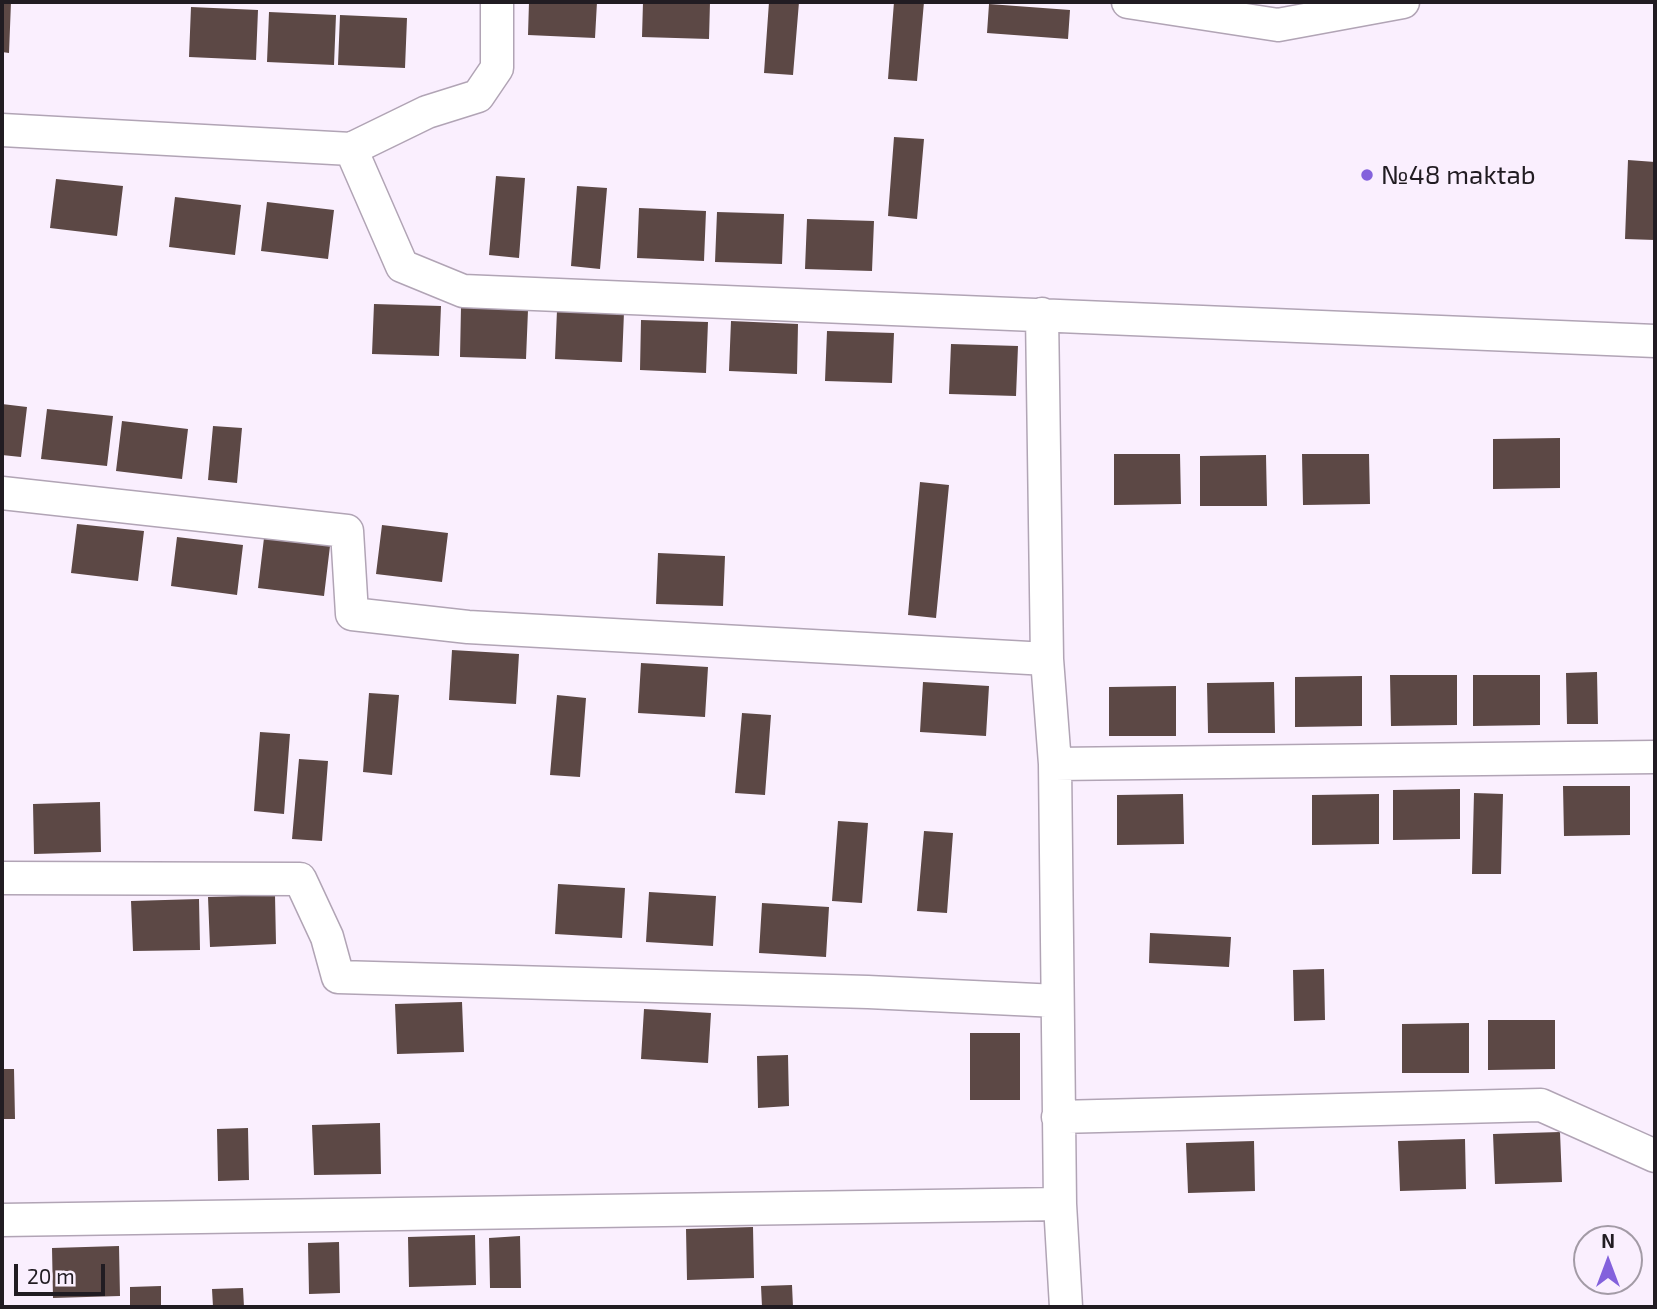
<!DOCTYPE html>
<html>
<head>
<meta charset="utf-8">
<style>
	body { margin:0 }
	#map { position:relative; width:1657px; height:1309px; overflow:hidden; background:#faeffe; font-family:"Exo 2",sans-serif }
	canvas { display:block }
	.frame { position:absolute; inset:0; border:4px solid #211c22; pointer-events:none }
	.north { position:absolute; left:1573px; top:1225px; width:70px; height:70px; box-sizing:border-box; background:#faeffe; border:2px solid #a39ba6; border-radius:50%; rotate:0deg; font-size:19px; font-weight:700; line-height:28px; text-align:center; color:#211c22 }
	.north::after { content:''; display:block; margin:auto; width:24px; height:32px; background:#8361dc; clip-path:polygon(50% 0,100% 100%,50% 72%,0 100%) }
	.scale { position:absolute; left:14px; top:1264px; width:91px; height:32px; box-sizing:border-box; border:4px solid #211c22; border-top:0; padding-left:9px; font-size:21px; line-height:24px; white-space:nowrap; color:#211c22; -webkit-text-stroke:5px #faeffe; paint-order:stroke }
</style>
</head>
<body>
<div id="map">
<canvas width="1657" height="1309"></canvas>
<div class="frame"></div>
<div class="north">N</div>
<div class="scale">20 m</div>
</div>
<script>
const ctx = document.querySelector('canvas').getContext('2d');
ctx.lineJoin = 'round';
function paint(path, color) { ctx.fillStyle = color; ctx.fill(path, 'evenodd'); }
const toPath = rows => new Path2D(rows.map(r => 'M' + r).join(''));
function strokePath(path, color, width, dash) { ctx.strokeStyle = color; ctx.lineWidth = width; ctx.lineCap = dash ? 'butt' : 'round'; ctx.setLineDash(dash || []); ctx.stroke(path); }
function write(font, color, halo, rows, align = 'center') {
  ctx.font = font + ' "Exo 2",sans-serif'; ctx.lineWidth = 7; ctx.setLineDash([]); ctx.textBaseline = 'middle'; ctx.strokeStyle = halo; ctx.fillStyle = color; for (const [text, x, y, turn = 0] of rows) {
    ctx.save(); ctx.translate(x, y); ctx.rotate((+turn || 0) * Math.PI / 180); ctx.textAlign = isNaN(turn) ? turn : align; if (halo) ctx.strokeText(text, 0, 0); ctx.fillText(text, 0, 0); ctx.restore();
  }
}
const building = toPath([
	[2,2,11,2,9,53,2,52],
	[529,2,597,2,595,38,528,35],
	[643,2,710,2,709,39,642,37],
	[769,2,799,2,793,75,764,73],
	[894,2,924,2,917,81,888,79],
	[989,4,1070,10,1068,39,987,33],
	[191,7,258,10,256,60,189,57],
	[269,12,336,15,334,65,267,62],
	[340,15,407,18,405,68,338,65],
	[894,137,924,139,917,219,888,216],
	[1628,160,1655,162,1655,240,1625,239],
	[496,176,525,178,519,258,489,255],
	[56,179,123,186,117,236,50,228],
	[577,186,607,188,600,269,571,266],
	[175,197,241,205,235,255,169,247],
	[267,202,334,210,328,259,261,251],
	[639,208,706,211,704,261,637,258],
	[717,212,784,214,782,264,715,262],
	[807,219,874,221,872,271,805,269],
	[374,304,441,306,439,356,372,354],
	[461,307,528,310,526,359,460,357],
	[557,310,624,312,622,362,555,359],
	[641,320,708,322,706,373,640,370],
	[731,321,798,324,797,374,729,371],
	[827,331,894,333,892,383,825,381],
	[951,344,1018,346,1016,396,949,394],
	[2,404,27,407,21,457,2,455],
	[47,409,113,416,107,466,41,459],
	[122,421,188,429,182,479,116,471],
	[213,426,242,428,237,483,208,480],
	[1560,438,1560,488,1493,489,1493,439],
	[1114,454,1180,454,1181,504,1114,505],
	[1302,454,1369,454,1370,504,1303,505],
	[1266,455,1267,506,1200,506,1200,456],
	[920,482,949,485,936,618,908,615],
	[77,524,144,531,138,581,71,573],
	[382,525,448,533,442,582,376,574],
	[177,537,243,545,237,595,171,586],
	[264,538,330,546,324,596,258,588],
	[658,553,725,556,723,606,656,604],
	[452,650,519,654,516,704,449,700],
	[641,663,708,667,705,717,638,713],
	[1597,672,1598,724,1567,724,1566,673],
	[1390,675,1457,675,1457,725,1391,726],
	[1473,675,1540,675,1540,725,1473,726],
	[1362,676,1362,726,1295,727,1295,677],
	[923,682,989,686,986,736,920,732],
	[1274,682,1275,733,1208,733,1207,683],
	[1176,686,1176,736,1109,736,1109,687],
	[369,693,399,695,392,775,363,772],
	[557,695,586,698,580,777,550,775],
	[742,713,771,715,765,795,735,793],
	[260,732,290,734,284,814,254,811],
	[299,759,328,761,322,841,292,839],
	[1563,786,1630,786,1630,835,1564,836],
	[1460,789,1460,839,1393,840,1393,790],
	[1474,793,1503,794,1501,874,1472,874],
	[1183,794,1184,844,1117,845,1117,795],
	[1379,794,1379,844,1312,845,1312,795],
	[100,802,101,852,34,854,33,804],
	[838,821,868,823,862,903,832,901],
	[924,831,953,833,947,913,917,911],
	[558,884,625,888,622,938,555,934],
	[649,892,716,896,713,946,646,942],
	[275,895,276,944,210,947,208,897],
	[199,899,200,950,133,951,131,901],
	[762,903,829,907,826,957,759,953],
	[1150,933,1231,937,1229,967,1149,963],
	[1324,969,1325,1020,1294,1021,1293,970],
	[462,1002,464,1052,397,1054,395,1004],
	[644,1009,711,1013,708,1063,641,1059],
	[1488,1020,1555,1020,1555,1069,1488,1070],
	[1469,1023,1469,1073,1402,1073,1402,1024],
	[970,1033,1020,1033,1020,1100,970,1100],
	[788,1055,789,1106,758,1108,757,1056],
	[2,1069,14,1069,15,1119,2,1119],
	[380,1123,381,1174,314,1175,312,1125],
	[248,1128,249,1180,218,1181,217,1129],
	[1560,1132,1562,1182,1495,1184,1493,1134],
	[1465,1139,1466,1189,1400,1191,1398,1141],
	[1254,1141,1255,1191,1188,1193,1186,1143],
	[753,1227,754,1278,687,1280,686,1229],
	[475,1235,476,1285,409,1287,408,1237],
	[520,1236,521,1288,490,1288,489,1238],
	[339,1242,340,1293,309,1294,308,1243],
	[119,1246,120,1296,53,1298,52,1248],
	[792,1285,793,1307,762,1307,761,1286],
	[161,1286,161,1307,130,1307,130,1287],
	[243,1288,244,1307,213,1307,212,1289]
]);
const minor = toPath([
	[1128,2,1278,25,1403,2],
	[2,130,351,149,427,112,478,96,497,68,497,2],
	[351,149,402,266,463,291,1655,341],
	[1042,314,1047,659,1055,764,1060,1204,1066,1307],
	[2,493,347,531,352,614,468,627,1047,659],
	[1055,764,1655,757],
	[2,878,300,879,327,937,338,977,868,992,1057,1001],
	[1058,1117,1541,1105,1655,1156],
	[2,1220,1060,1204]
]);
const markers = [
	[1367,175,7,"#8361dc"]
];
const poiNames = [
	["№48 maktab",1381,175]
];
paint(building, '#5c4845');
strokePath(minor, '#b1a4b5', 35);
strokePath(minor, '#fff', 32);
for (const [x, y, r, color] of markers) { const dot = new Path2D(); dot.arc(x, y, r, 0, 2 * Math.PI); ctx.fillStyle = color; ctx.fill(dot); strokePath(dot, '#faeffe', 2.5); }
write('26px', '#211c22', '#faeffe', poiNames, 'left');
</script>
</body>
</html>
